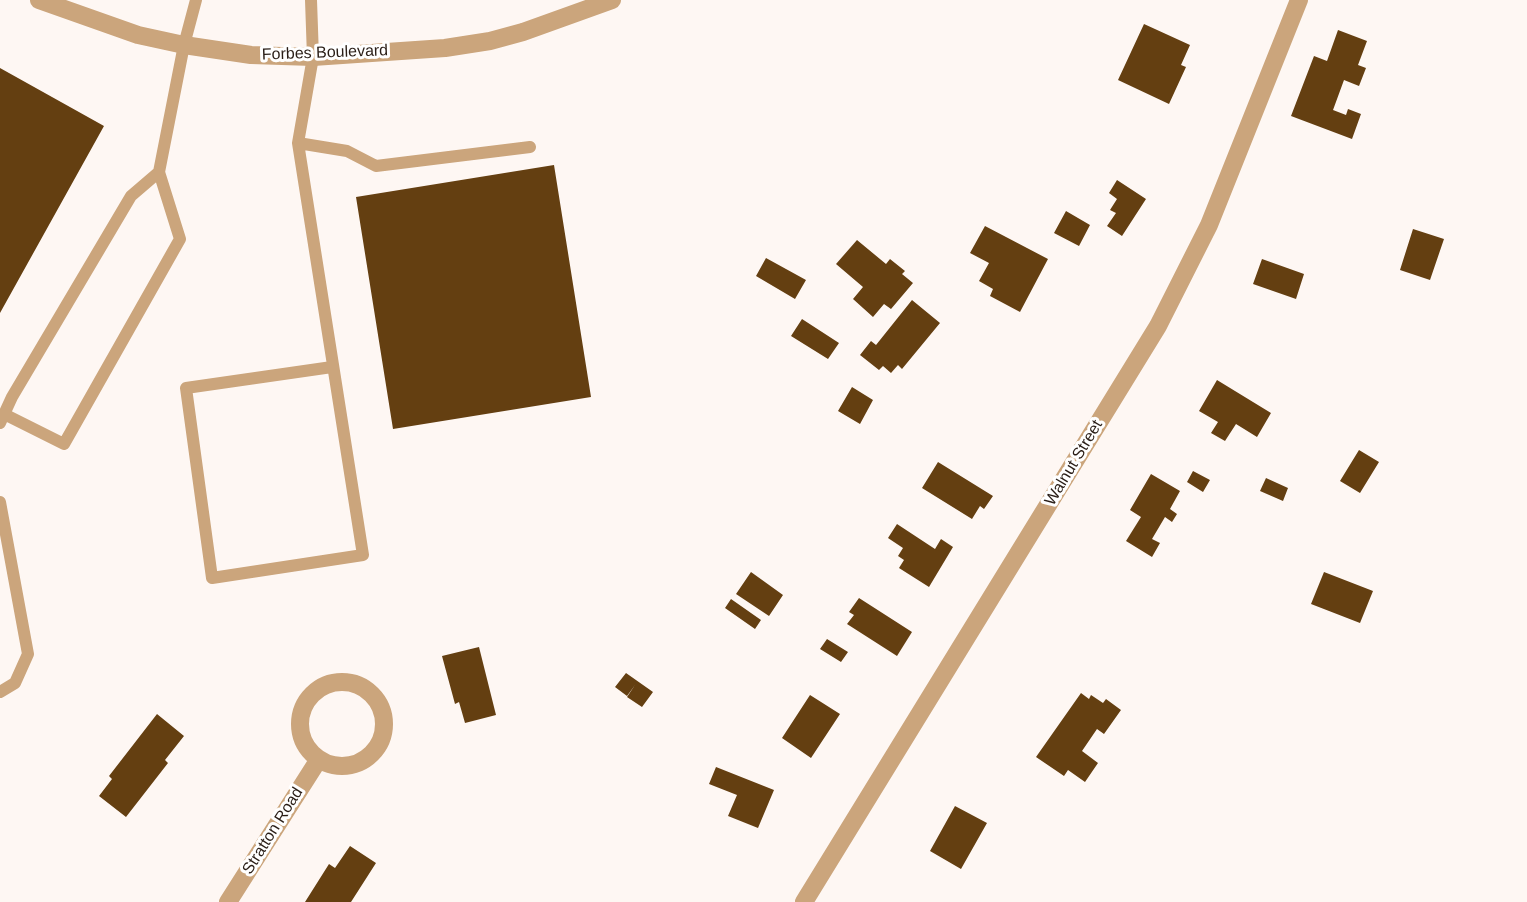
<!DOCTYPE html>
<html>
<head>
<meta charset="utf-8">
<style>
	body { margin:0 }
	canvas { display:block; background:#fef7f3 }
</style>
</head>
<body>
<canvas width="1527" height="902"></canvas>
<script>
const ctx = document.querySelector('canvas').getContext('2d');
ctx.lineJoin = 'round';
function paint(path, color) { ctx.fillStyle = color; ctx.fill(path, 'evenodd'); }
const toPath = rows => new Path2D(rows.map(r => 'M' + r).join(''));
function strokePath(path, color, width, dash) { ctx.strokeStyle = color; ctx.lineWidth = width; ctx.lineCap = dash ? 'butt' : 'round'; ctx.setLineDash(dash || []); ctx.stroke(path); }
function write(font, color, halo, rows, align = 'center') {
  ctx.font = font + ' Helvetica,sans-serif'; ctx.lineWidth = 6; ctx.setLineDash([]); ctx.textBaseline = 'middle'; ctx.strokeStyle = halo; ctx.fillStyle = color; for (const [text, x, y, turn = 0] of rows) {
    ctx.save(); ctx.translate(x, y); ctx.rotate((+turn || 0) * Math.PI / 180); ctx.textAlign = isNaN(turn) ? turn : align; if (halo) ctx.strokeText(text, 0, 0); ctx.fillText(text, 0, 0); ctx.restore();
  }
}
const building = toPath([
	[1144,24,1190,45,1181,65,1186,67,1169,104,1118,80],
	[1338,30,1367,41,1358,65,1366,68,1359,86,1344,80,1333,110,1346,115,1348,109,1361,114,1352,139,1291,116,1314,56,1327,61],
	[0,68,104,126,0,313],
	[554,165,591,397,393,429,356,197],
	[1117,180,1146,199,1122,236,1107,226,1116,213,1110,210,1117,199,1109,193],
	[1066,211,1090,225,1079,246,1054,233],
	[985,226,1048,259,1020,312,990,296,993,289,979,281,989,263,970,253],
	[1413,229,1444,239,1430,280,1400,270],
	[857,240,886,264,890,259,905,271,902,274,913,283,891,309,884,304,873,317,853,299,863,287,836,264],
	[766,258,806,280,795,299,756,276],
	[1262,259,1304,274,1296,299,1253,284],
	[912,300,940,323,902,369,898,365,891,373,883,366,879,370,860,355,871,341,876,345],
	[802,319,839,343,828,359,791,336],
	[1217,380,1271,413,1257,437,1236,424,1225,441,1211,433,1218,422,1199,411],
	[852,387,873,400,860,424,838,411],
	[1359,450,1379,462,1360,493,1340,481],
	[938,462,993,496,984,509,980,506,972,519,922,488],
	[1193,471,1210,480,1203,492,1187,482],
	[1151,474,1180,491,1170,509,1177,514,1172,522,1165,517,1152,539,1160,543,1152,557,1126,541,1141,517,1130,510],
	[1266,478,1288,488,1283,501,1260,491],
	[897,524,935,549,941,539,953,547,929,587,899,568,904,560,898,556,903,548,888,538],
	[751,572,783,595,769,616,736,594],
	[1324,572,1373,591,1360,623,1311,604],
	[859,598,912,632,897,656,847,624,854,615,849,612],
	[731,599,761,620,755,629,725,608],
	[827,639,848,652,841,662,820,649],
	[479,647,496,715,465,723,459,702,455,704,442,656],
	[626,673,653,692,642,707,627,697,635,685,627,696,615,687],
	[1081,693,1089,699,1091,695,1103,703,1106,699,1121,710,1104,734,1097,729,1082,751,1098,763,1085,782,1068,770,1064,776,1036,757],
	[810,695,840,714,811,758,782,738],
	[157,714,184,736,165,760,168,763,126,817,99,796,112,779,109,776],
	[716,767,774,790,758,828,728,816,737,795,709,784],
	[955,806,987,823,961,869,930,851],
	[350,846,376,863,351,902,305,902,329,864,335,868]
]);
const service = toPath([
	[311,0,313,57,298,143,363,555,212,578,186,388,332,367],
	[298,143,347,151,376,166,530,147],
	[4,414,64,444,180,239,159,172,184,45,196,0],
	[0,423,12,397,131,196,159,172],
	[0,502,28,654,15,683,0,692]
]);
const minor = toPath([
	'300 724a42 42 0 1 1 84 0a42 42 0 1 1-84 0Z',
	[228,902,319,759],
	[804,902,1158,326,1209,225,1299,0]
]);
const tertiary = toPath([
	[39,0,138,35,184,45,251,55,313,57,445,48,490,41,523,32,612,0]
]);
const streetNames = [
	["Forbes Boulevard",325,53,-2],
	["Walnut Street",1074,463,-59],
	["Stratton Road",273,831,-58]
];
paint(building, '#643f11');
strokePath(service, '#cba57c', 12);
strokePath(minor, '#cba57c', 18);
strokePath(tertiary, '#cba57c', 18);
write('16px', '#291d16', '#fff', streetNames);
</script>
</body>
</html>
